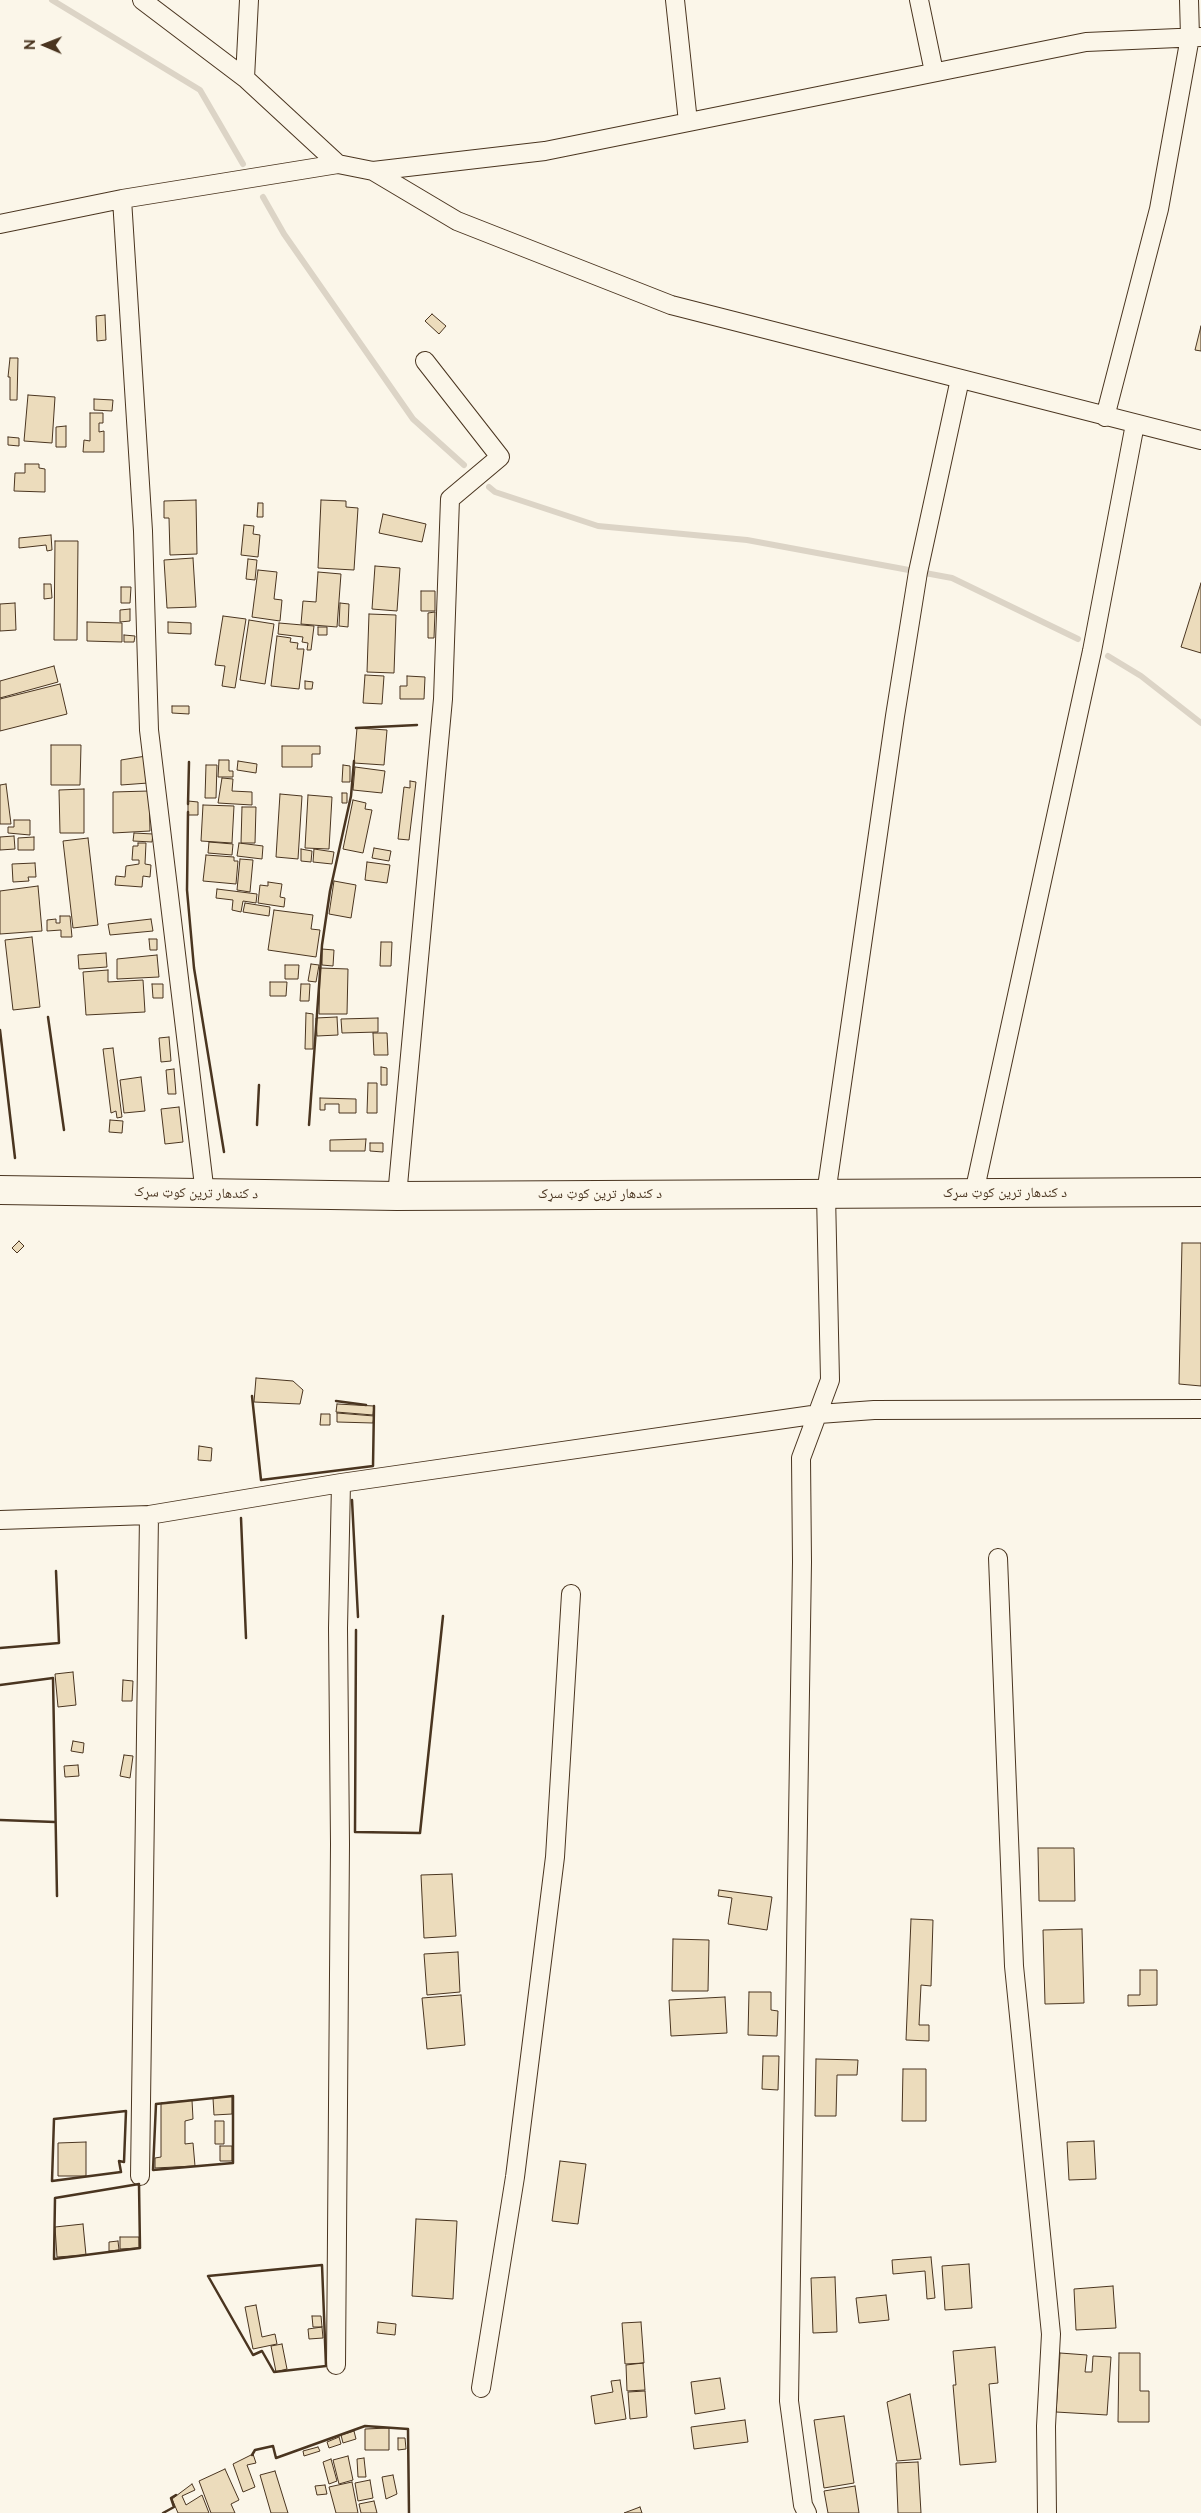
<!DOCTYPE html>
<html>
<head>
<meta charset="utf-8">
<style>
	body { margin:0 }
	#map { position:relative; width:1201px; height:2513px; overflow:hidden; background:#fbf6e9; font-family:Raleway,sans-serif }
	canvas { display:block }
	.north { position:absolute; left:20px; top:20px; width:50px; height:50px; -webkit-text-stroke:4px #fbf6e9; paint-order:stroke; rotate:271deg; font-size:14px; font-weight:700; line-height:20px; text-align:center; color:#4a3520 }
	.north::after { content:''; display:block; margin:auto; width:18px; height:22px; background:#4a3520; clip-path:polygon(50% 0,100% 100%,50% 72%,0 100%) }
</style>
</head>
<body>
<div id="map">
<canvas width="1201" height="2513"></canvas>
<div class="north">N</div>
</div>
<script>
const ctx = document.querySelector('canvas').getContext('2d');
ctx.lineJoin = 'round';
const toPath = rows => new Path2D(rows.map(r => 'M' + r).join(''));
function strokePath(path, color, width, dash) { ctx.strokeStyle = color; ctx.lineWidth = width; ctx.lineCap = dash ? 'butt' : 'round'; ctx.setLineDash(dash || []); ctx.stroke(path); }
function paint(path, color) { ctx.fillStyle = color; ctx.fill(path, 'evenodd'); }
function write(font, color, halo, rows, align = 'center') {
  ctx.font = font + ' Raleway,"Noto Naskh Arabic",sans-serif'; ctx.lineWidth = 4; ctx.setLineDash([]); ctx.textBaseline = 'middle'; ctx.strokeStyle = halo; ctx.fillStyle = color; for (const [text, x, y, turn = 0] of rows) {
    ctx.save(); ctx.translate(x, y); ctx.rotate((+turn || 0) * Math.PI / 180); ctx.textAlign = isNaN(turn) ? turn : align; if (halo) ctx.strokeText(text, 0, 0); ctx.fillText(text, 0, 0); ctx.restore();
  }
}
const stream = toPath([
	[52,0,200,90,243,164],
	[263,197,284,234,413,419,464,465],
	[489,487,495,492,598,526,747,540,952,578,1078,639],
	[1108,656,1141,676,1201,723]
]);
const building = toPath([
	[432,314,446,326,439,334,425,321,432,314],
	[105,315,106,340,97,341,96,316,105,315],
	[1201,326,1201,351,1195,350,1201,326],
	[10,358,18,358,17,400,10,400,10,377,8,377,10,358],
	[28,395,55,397,52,443,24,441,28,395],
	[94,399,113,400,112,411,94,410,94,399],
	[90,413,103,413,103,423,99,423,99,432,104,431,104,452,83,452,84,440,90,441,90,413],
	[66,426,66,447,56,447,56,427,66,426],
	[8,437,19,438,19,446,8,445,8,437],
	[25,464,39,464,39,468,45,469,45,492,14,491,15,473,25,473,25,464],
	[196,500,197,554,170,555,169,518,164,518,164,501,196,500],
	[321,500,346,501,346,507,358,508,354,570,318,568,321,500],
	[258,503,263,503,263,517,257,517,258,503],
	[383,514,426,524,422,542,379,533,383,514],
	[244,525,254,526,253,534,260,535,258,557,241,555,244,525],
	[51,535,52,550,47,551,46,545,19,548,19,538,51,535],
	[55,541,78,541,77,640,54,640,55,541],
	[193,558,196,607,167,608,164,560,193,558],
	[248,559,257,560,255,580,246,579,248,559],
	[375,566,400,568,397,611,372,609,375,566],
	[258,570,277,572,274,599,282,600,280,621,252,617,258,570],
	[318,572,341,574,337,627,301,624,303,601,316,602,318,572],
	[1201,583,1201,653,1181,647,1201,583],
	[44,584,51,584,52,598,44,599,44,584],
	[121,587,131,587,130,603,121,603,121,587],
	[421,591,435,591,435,611,421,611,421,591],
	[15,603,16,630,0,631,0,604,15,603],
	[340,603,349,604,348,627,339,626,340,603],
	[130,609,130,621,120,622,120,610,130,609],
	[435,612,434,638,428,638,428,613,435,612],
	[369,614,396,615,394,673,367,672,369,614],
	[223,616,246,619,235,688,222,686,225,666,215,665,223,616],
	[249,620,274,624,265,684,240,680,249,620],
	[87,622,122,623,122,642,87,641,87,622],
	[168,622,191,623,191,634,168,633,168,622],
	[279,623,314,626,311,650,307,650,308,643,302,642,303,637,278,634,279,623],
	[318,627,327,627,327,635,318,635,318,627],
	[124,635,135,636,134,642,124,642,124,635],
	[277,636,291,638,290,642,298,643,297,649,304,649,299,689,271,686,277,636],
	[54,666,58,682,0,698,0,681,54,666],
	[365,675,384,676,382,704,363,703,365,675],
	[407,676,425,677,424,699,400,699,400,686,407,686,407,676],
	[305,681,313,682,312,689,305,689,305,681],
	[60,684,67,714,0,731,0,699,60,684],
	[172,706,189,706,189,714,172,713,172,706],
	[357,728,387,730,384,765,354,763,357,728],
	[51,745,81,745,80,785,51,785,51,745],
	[282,746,320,746,320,754,312,754,312,767,282,767,282,746],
	[146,756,148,783,121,785,121,760,146,756],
	[219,760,229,760,229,771,233,771,233,777,218,777,219,760],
	[238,761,257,764,256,773,237,770,238,761],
	[206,765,217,765,216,798,205,798,206,765],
	[343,765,350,766,350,782,342,782,343,765],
	[355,767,385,771,382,793,353,790,355,767],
	[222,778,233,779,232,791,252,792,252,805,218,803,222,778],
	[410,781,416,782,409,840,398,839,404,787,410,788,410,781],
	[6,784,11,824,0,824,0,785,6,784],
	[84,789,84,833,60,833,59,790,84,789],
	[149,791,150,831,113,833,113,792,149,791],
	[342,793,347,793,347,803,342,803,342,793],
	[280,794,302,796,298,859,276,857,280,794],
	[308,795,332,797,329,849,305,848,308,795],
	[353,800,366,803,365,809,372,810,363,853,343,849,353,800],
	[188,801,198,802,198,815,188,815,188,801],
	[203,805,234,806,232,843,201,841,203,805],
	[242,807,256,807,255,843,241,843,242,807],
	[14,820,30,820,30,835,8,833,8,827,14,827,14,820],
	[134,833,153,834,152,842,133,841,134,833],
	[14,836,15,849,0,850,0,837,14,836],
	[34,837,34,850,18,850,18,838,34,837],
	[88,838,98,925,73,928,63,841,88,838],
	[209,842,233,844,232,855,208,853,209,842],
	[138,843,146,843,145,864,151,865,150,877,143,876,142,887,115,885,116,876,125,877,126,866,139,864,139,860,132,860,133,846,138,846,138,843],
	[239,843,263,846,262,859,237,856,239,843],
	[374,848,391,851,389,861,372,858,374,848],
	[301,849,312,851,311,862,301,861,301,849],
	[314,849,334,852,332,864,313,862,314,849],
	[206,855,234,857,234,861,238,861,236,884,203,881,206,855],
	[240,859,253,860,250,892,237,890,240,859],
	[367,862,390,865,387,883,365,880,367,862],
	[35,863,36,877,28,877,29,881,13,882,12,864,35,863],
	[334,881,356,885,351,918,329,914,334,881],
	[268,882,282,884,280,897,285,898,284,907,258,903,260,885,268,886,268,882],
	[38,886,42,931,0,934,0,891,38,886],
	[217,889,257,894,256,903,243,901,241,912,232,910,233,900,216,898,217,889],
	[245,903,270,907,269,916,243,912,245,903],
	[274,910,313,915,311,929,320,930,316,957,268,950,274,910],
	[60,916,70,916,72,937,61,937,61,930,47,931,47,920,56,919,56,923,60,923,60,916],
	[151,919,153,931,110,935,108,924,151,919],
	[32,937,40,1007,13,1010,5,940,32,937],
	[149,939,157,939,157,950,150,950,149,939],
	[381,942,392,942,391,966,380,966,381,942],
	[322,949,334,950,333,966,322,965,322,949],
	[106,953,107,967,79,969,78,955,106,953],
	[157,955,159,977,117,979,117,959,157,955],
	[311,964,319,965,316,982,308,981,311,964],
	[285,965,299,965,298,979,285,979,285,965],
	[320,968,348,969,347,1014,319,1014,320,968],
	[108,970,108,982,143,980,145,1012,86,1015,83,972,108,970],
	[270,982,287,982,286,996,270,996,270,982],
	[152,984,163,984,163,998,153,998,152,984],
	[301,984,310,984,309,1001,300,1001,301,984],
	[306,1013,313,1014,313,1049,305,1049,306,1013],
	[337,1017,338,1035,317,1036,316,1018,337,1017],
	[378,1018,378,1032,342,1033,341,1019,378,1018],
	[373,1033,387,1033,388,1055,374,1055,373,1033],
	[169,1037,171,1061,161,1062,159,1038,169,1037],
	[113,1048,122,1117,117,1118,116,1111,111,1113,103,1049,113,1048],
	[381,1067,387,1068,387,1085,381,1085,381,1067],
	[174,1069,176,1094,168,1094,166,1070,174,1069],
	[141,1077,145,1111,124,1113,120,1080,141,1077],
	[368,1083,377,1083,377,1113,367,1113,368,1083],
	[320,1098,356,1099,356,1113,339,1113,339,1104,325,1104,325,1110,320,1110,320,1098],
	[179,1107,183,1142,165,1144,161,1109,179,1107],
	[110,1120,123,1121,122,1133,109,1132,110,1120],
	[366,1139,365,1151,330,1151,330,1140,366,1139],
	[370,1143,383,1143,383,1152,370,1151,370,1143],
	[19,1241,24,1246,17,1253,12,1248,19,1241],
	[1182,1243,1201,1243,1201,1386,1179,1384,1182,1243],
	[256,1378,293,1381,303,1390,300,1404,254,1402,256,1378],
	[337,1404,374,1406,373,1415,336,1412,337,1404],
	[337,1413,374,1416,373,1423,337,1422,337,1413],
	[321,1414,330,1414,330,1425,320,1425,321,1414],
	[199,1446,212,1448,211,1461,198,1460,199,1446],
	[73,1672,76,1705,58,1707,55,1674,73,1672],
	[123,1680,133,1681,132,1701,122,1701,123,1680],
	[73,1741,84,1743,83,1753,71,1751,73,1741],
	[124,1755,133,1756,130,1778,120,1776,124,1755],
	[78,1765,79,1776,65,1777,64,1766,78,1765],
	[1038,1848,1074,1848,1075,1901,1039,1901,1038,1848],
	[452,1874,456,1936,424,1938,421,1875,452,1874],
	[719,1890,772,1897,767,1930,728,1924,732,1898,718,1896,719,1890],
	[911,1919,933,1920,931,1986,921,1985,919,2025,929,2025,929,2041,906,2040,911,1919],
	[1082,1929,1084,2003,1045,2004,1043,1930,1082,1929],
	[673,1939,709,1940,708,1991,672,1991,673,1939],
	[458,1952,460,1992,427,1995,424,1954,458,1952],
	[1140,1970,1157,1970,1157,2005,1128,2006,1128,1995,1140,1995,1140,1970],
	[749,1992,771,1992,771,2010,778,2011,777,2036,748,2035,749,1992],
	[461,1995,465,2045,427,2049,422,1998,461,1995],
	[725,1997,727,2033,671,2036,669,2000,725,1997],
	[763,2056,779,2056,778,2090,762,2089,763,2056],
	[816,2059,858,2060,857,2075,837,2075,836,2116,815,2116,816,2059],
	[903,2069,926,2069,926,2121,902,2121,903,2069],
	[232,2096,232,2114,214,2115,213,2098,232,2096],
	[192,2100,193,2119,185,2121,185,2144,193,2143,195,2166,155,2168,155,2158,161,2157,161,2103,192,2100],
	[215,2121,224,2121,224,2144,215,2144,215,2121],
	[1094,2141,1096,2179,1069,2180,1067,2142,1094,2141],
	[86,2142,86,2176,58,2176,58,2143,86,2142],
	[220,2146,232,2146,232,2161,220,2161,220,2146],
	[560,2161,586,2164,578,2224,552,2221,560,2161],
	[416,2219,457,2221,453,2299,412,2296,416,2219],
	[83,2224,86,2255,57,2257,55,2227,83,2224],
	[120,2237,139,2237,139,2248,120,2249,120,2237],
	[118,2241,119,2250,109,2251,109,2242,118,2241],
	[931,2257,935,2298,927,2299,925,2271,893,2274,892,2260,931,2257],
	[969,2264,972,2308,945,2310,942,2266,969,2264],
	[835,2277,837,2332,813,2333,811,2278,835,2277],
	[1113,2286,1116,2328,1076,2330,1074,2289,1113,2286],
	[886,2295,889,2320,859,2323,856,2298,886,2295],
	[256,2305,262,2337,275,2334,277,2344,253,2349,245,2307,256,2305],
	[312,2316,321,2316,322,2327,313,2327,312,2316],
	[378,2322,396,2324,395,2335,377,2333,378,2322],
	[641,2322,644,2363,625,2364,622,2323,641,2322],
	[322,2327,323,2338,309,2339,308,2329,322,2327],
	[282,2344,287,2369,276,2372,271,2346,282,2344],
	[995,2347,998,2383,989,2384,996,2462,960,2465,953,2385,956,2385,953,2351,995,2347],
	[1060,2353,1087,2355,1085,2372,1092,2372,1093,2356,1111,2357,1107,2415,1056,2412,1060,2353],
	[1119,2353,1140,2353,1140,2391,1149,2391,1149,2422,1118,2422,1119,2353],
	[643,2363,645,2390,627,2391,626,2365,643,2363],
	[720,2378,725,2409,695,2414,691,2382,720,2378],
	[620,2380,626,2419,595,2424,591,2396,613,2392,611,2381,620,2380],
	[645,2391,647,2417,630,2419,628,2392,645,2391],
	[910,2394,921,2459,897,2461,887,2402,910,2394],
	[844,2416,854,2483,824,2488,814,2420,844,2416],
	[745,2420,748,2442,694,2449,691,2427,745,2420],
	[389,2428,389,2450,365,2450,365,2429,389,2428],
	[354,2431,356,2439,343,2443,341,2435,354,2431],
	[339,2437,341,2444,329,2448,327,2442,339,2437],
	[398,2438,405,2438,406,2449,398,2450,398,2438],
	[318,2447,320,2451,304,2456,303,2451,318,2447],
	[253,2454,256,2463,247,2465,255,2487,243,2492,233,2464,253,2454],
	[348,2456,353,2480,339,2484,333,2460,348,2456],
	[364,2458,366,2477,358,2477,357,2459,364,2458],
	[331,2459,337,2481,329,2484,323,2462,331,2459],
	[918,2462,921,2513,898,2513,896,2463,918,2462],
	[225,2469,239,2500,231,2504,235,2513,211,2513,199,2481,225,2469],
	[275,2471,288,2513,271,2513,260,2475,275,2471],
	[393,2475,397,2494,386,2499,382,2477,393,2475],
	[370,2480,373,2498,358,2501,355,2483,370,2480],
	[352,2482,358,2513,336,2513,329,2487,352,2482],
	[192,2484,195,2490,182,2496,186,2505,202,2495,209,2513,178,2513,172,2499,192,2484],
	[325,2485,327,2494,317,2495,315,2486,325,2485],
	[855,2486,859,2513,828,2513,824,2491,855,2486],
	[374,2501,377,2513,361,2513,359,2504,374,2501],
	[640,2507,642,2513,624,2513,640,2507]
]);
const street = toPath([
	[142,0,245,78,338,164],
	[675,0,688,122],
	[919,0,934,72],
	[245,78,249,0],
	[373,171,545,151,1086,42,1201,37],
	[122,199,143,531,149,730,205,1194],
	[0,224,122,199,338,164,373,171,457,221,671,305,1201,440],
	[1105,417,1159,209,1190,37,1189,0],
	[974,1193,1092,651,1135,424],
	[397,1196,443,699,450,499,500,457,425,361],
	[0,1520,149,1515,341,1483,819,1414,874,1410,1201,1409],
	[998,1558,1014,1966,1051,2334,1046,2426,1047,2513],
	[140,2176,149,1515],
	[336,2365,340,1844,338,1628,341,1483],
	[481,2388,515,2177,555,1857,571,1594],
	[807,2513,803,2505,789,2401,802,1562,801,1458,830,1380,826,1194,895,716,918,572,960,379]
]);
const primary = toPath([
	[0,1190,397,1196,1201,1192]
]);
const wall = toPath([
	[356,728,417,725],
	[188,804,189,762],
	[188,812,187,890,194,968,224,1152],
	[48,1017,64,1130],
	[0,1030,15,1158],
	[257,1125,259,1085],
	[309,1125,322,945,330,891,351,796,354,761],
	[252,1396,261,1480,373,1466,374,1406],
	[336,1401,366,1405],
	[352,1500,358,1617],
	[241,1518,246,1638],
	[356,1630,355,1832,420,1833,443,1616],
	[0,1648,59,1643,56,1571],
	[0,1685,53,1678,57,1896],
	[0,1820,55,1822],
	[233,2096,233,2163,153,2170,156,2104,233,2096],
	[126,2111,124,2162,119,2161,121,2172,52,2181,54,2119,126,2111],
	[139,2184,140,2248,54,2259,55,2198,139,2184],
	[322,2265,326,2366,274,2372,262,2351,253,2355,208,2276,322,2265],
	[252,2455,255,2450,273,2446,276,2458,365,2426,408,2429,409,2513],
	[163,2513,174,2507,171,2498,176,2495]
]);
const streetNames = [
	["د کندهار ترين کوټ سړک",196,1193,1],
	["د کندهار ترين کوټ سړک",1005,1193],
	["د کندهار ترين کوټ سړک",600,1194]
];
strokePath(stream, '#dcd4c6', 6);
paint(building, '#ecdcbc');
strokePath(building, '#4a3520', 1);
strokePath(street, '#4a3520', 20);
strokePath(primary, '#4a3520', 30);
strokePath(street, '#fbf6e9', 18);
strokePath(primary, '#fbf6e9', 28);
strokePath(wall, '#4a3520', 2.5);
write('14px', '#4a3520', '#fbf6e9', streetNames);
</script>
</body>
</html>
